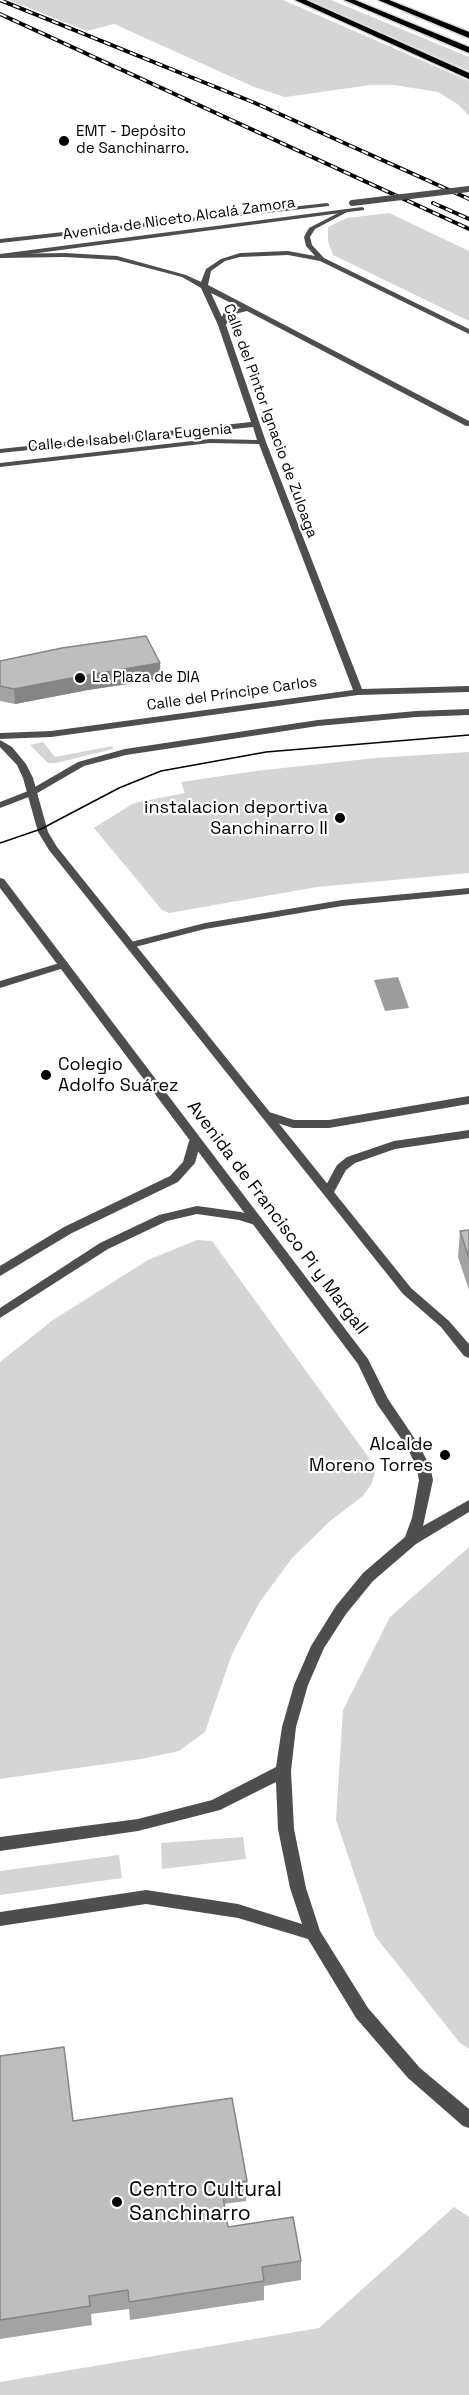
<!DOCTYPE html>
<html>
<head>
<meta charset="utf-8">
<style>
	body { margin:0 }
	canvas { display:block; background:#fff }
</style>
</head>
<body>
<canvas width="469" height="2395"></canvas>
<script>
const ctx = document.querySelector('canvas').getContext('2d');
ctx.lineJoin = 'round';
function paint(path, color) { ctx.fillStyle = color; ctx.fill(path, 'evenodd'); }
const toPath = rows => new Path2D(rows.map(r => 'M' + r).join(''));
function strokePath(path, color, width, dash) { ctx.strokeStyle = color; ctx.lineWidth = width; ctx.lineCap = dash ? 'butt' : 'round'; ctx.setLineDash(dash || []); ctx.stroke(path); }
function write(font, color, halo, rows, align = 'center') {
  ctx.font = font + ' "Space Grotesk",sans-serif'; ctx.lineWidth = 4.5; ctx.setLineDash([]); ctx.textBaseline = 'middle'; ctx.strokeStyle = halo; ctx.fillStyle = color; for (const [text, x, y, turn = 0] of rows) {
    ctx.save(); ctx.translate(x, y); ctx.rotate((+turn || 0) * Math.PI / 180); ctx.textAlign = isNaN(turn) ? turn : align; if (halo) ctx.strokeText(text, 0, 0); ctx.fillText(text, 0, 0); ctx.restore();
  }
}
const green = toPath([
	[9,0,283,0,469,81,469,116,459,105,438,92,394,85,371,85,285,97,254,87,114,24,87,31],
	[309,0,331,0,469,57,469,71],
	[389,213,469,251,469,321,333,255,328,241,328,227,347,218],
	[43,742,55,757,112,746,113,749,56,763,48,763,30,745],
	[469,752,469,873,317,887,169,913,162,910,94,828,134,803,185,793,181,782,256,771,375,758],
	[197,1240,212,1241,369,1458,375,1471,372,1483,363,1496,330,1521,292,1558,259,1603,232,1654,205,1732,179,1751,141,1759,0,1779,0,1362,53,1320,148,1260],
	[469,1547,469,2049,460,2043,375,1936,336,1820,343,1710,390,1617],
	[243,1837,246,1859,162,1869,161,1843],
	[119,1855,122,1878,0,1895,0,1871],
	[454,2207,469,2217,469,2395,0,2395,0,2382,319,2328]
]);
const water = toPath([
	[398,977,409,1008,385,1011,374,980]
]);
const minor = toPath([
	[346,209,351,210,315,229,310,237,312,245,324,258,469,329,469,334,320,261,288,255,240,257,225,261,211,271,208,285,469,421,469,426,466,426,247,311,230,315,226,325,266,442,362,689,469,686,469,692,358,695,51,737,0,739,0,733,51,731,353,690,259,444,210,443,0,467,0,463,210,439,257,440,253,427,0,453,0,449,251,422,218,325,201,288,182,277,117,260,65,257,0,258,0,254,65,253,117,256,186,275,201,282,206,269,221,259,240,253,288,251,315,256,306,246,304,237,309,228,346,209],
	[211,293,241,308,224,312,222,317,211,293],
	[469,709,469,715,416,717,318,726,126,755,84,766,34,795,0,808,0,802,28,791,78,762,125,749,318,720,416,711,469,709],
	[469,888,469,894,342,906,205,929,131,948,126,945,127,943,205,923,342,900,469,888],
	[63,962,67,963,68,965,67,967,0,988,0,981,63,962],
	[469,1096,469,1104,329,1128,293,1128,265,1119,263,1116,269,1112,294,1120,329,1120,469,1096],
	[469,1130,469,1138,395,1149,355,1163,346,1170,333,1194,329,1195,323,1191,337,1165,347,1157,394,1141,469,1130],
	[195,1137,201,1141,195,1163,178,1182,72,1233,0,1276,0,1266,64,1227,170,1176,183,1162,189,1141,195,1137],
	[197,1206,241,1212,259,1218,261,1221,255,1225,239,1220,197,1214,167,1221,108,1249,0,1318,0,1308,100,1243,159,1215,197,1206]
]);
const tertiary = toPath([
	[327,203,329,204,329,206,0,243,0,239,327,203],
	[362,207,364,208,364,210,0,258,0,254,362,207],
	[0,740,12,747,26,764,33,778,48,832,57,847,411,1288,449,1321,469,1344,469,1358,464,1356,441,1327,403,1294,49,850,38,832,23,778,17,765,0,747,0,740],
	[0,878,4,879,368,1359,388,1399,417,1442,430,1466,433,1480,423,1526,469,1500,469,1512,416,1544,373,1581,346,1614,324,1648,308,1685,296,1727,291,1771,294,1829,306,1888,320,1931,368,2008,420,2068,469,2109,469,2128,463,2126,408,2078,356,2018,308,1939,238,1918,146,1904,0,1926,0,1912,146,1890,238,1904,302,1924,290,1888,278,1829,276,1782,220,1810,138,1831,0,1851,0,1837,138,1819,212,1800,276,1767,282,1727,294,1685,311,1646,336,1606,363,1573,405,1537,412,1518,419,1480,416,1466,407,1447,377,1404,358,1364,0,888,0,878]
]);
const motorway = toPath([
	[295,0,306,0,469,73,469,79,295,0],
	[344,0,355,0,469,47,469,53,344,0],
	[378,0,389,0,469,32,469,38,378,0]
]);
const tram = toPath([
	[0,843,41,829,119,788,161,771,266,752,469,735]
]);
const rail = toPath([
	[0,0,255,103,469,199],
	[0,14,469,229],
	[433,203,469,219]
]);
const tertiaryBridge = toPath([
	[352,203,469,189]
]);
const wall = toPath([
	[0,661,161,679,88,690,15,704,0,701],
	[469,1230,469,1290,458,1257,460,1231],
	[0,2056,73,2121,247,2181,246,2201,224,2204,228,2227,301,2261,301,2280,264,2286,264,2300,130,2320,129,2309,91,2314,92,2325,0,2339]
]);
const shadedWall = toPath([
	[160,663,161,679,88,690,15,704,14,689,88,675]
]);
const building = toPath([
	[146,636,160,663,88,675,14,689,0,686,0,661,62,648,146,636],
	[469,1230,469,1258,460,1231,469,1230],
	[64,2047,73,2121,232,2098,247,2181,221,2185,228,2227,293,2217,301,2261,262,2267,264,2281,129,2302,128,2290,89,2296,90,2306,0,2320,0,2056,64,2047]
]);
const markers = [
	[64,141,6,"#000"],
	[80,678,6,"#000"],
	[340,818,6,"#000"],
	[46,1075,6,"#000"],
	[445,1455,6,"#000"],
	[117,2202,6,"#000"]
];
const farPoinames = [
	["EMT - Depósito",76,132],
	["de Sanchinarro.",76,149],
	["La Plaza de DIA",92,678]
];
const farStreetnames = [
	["Avenida de Niceto Alcalá Zamora",179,219,-8],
	["Calle del Pintor Ignacio de Zuloaga",270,421,70],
	["Calle de Isabel Clara Eugenia",130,438,-5],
	["Calle del Príncipe Carlos",232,694,-8]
];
const poiNames = [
	["instalacion deportiva",328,808],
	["Sanchinarro II",328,829],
	["Colegio",58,1065,"left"],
	["Adolfo Suárez",58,1086,"left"],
	["Alcalde",433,1445],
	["Moreno Torres",433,1466]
];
const streetNames = [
	["Avenida de Francisco Pi y Margall",277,1218,53]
];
const nearPoinames = [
	["Centro Cultural",129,2190],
	["Sanchinarro",129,2214]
];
paint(green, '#d5d5d5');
paint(water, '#9c9c9c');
strokePath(motorway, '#dbdbdb', 3);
paint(minor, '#4e4e4e');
paint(tertiary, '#4e4e4e');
paint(motorway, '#000');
strokePath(tram, '#000', 1.5);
strokePath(rail, '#000', 4);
strokePath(rail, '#fff', 2, [7]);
strokePath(tertiaryBridge, '#4e4e4e', 6);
paint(wall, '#a3a3a3');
paint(shadedWall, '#858585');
paint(building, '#bebebe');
strokePath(building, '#858585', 1.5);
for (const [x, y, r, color] of markers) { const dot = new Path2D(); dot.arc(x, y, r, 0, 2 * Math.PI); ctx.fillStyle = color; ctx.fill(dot); strokePath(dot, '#fff', 2); }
write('15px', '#000', '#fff', farPoinames, 'left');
write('15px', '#000', '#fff', farStreetnames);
write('18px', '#000', '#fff', poiNames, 'right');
write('18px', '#000', '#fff', streetNames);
write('21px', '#000', '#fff', nearPoinames, 'left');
</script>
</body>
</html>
